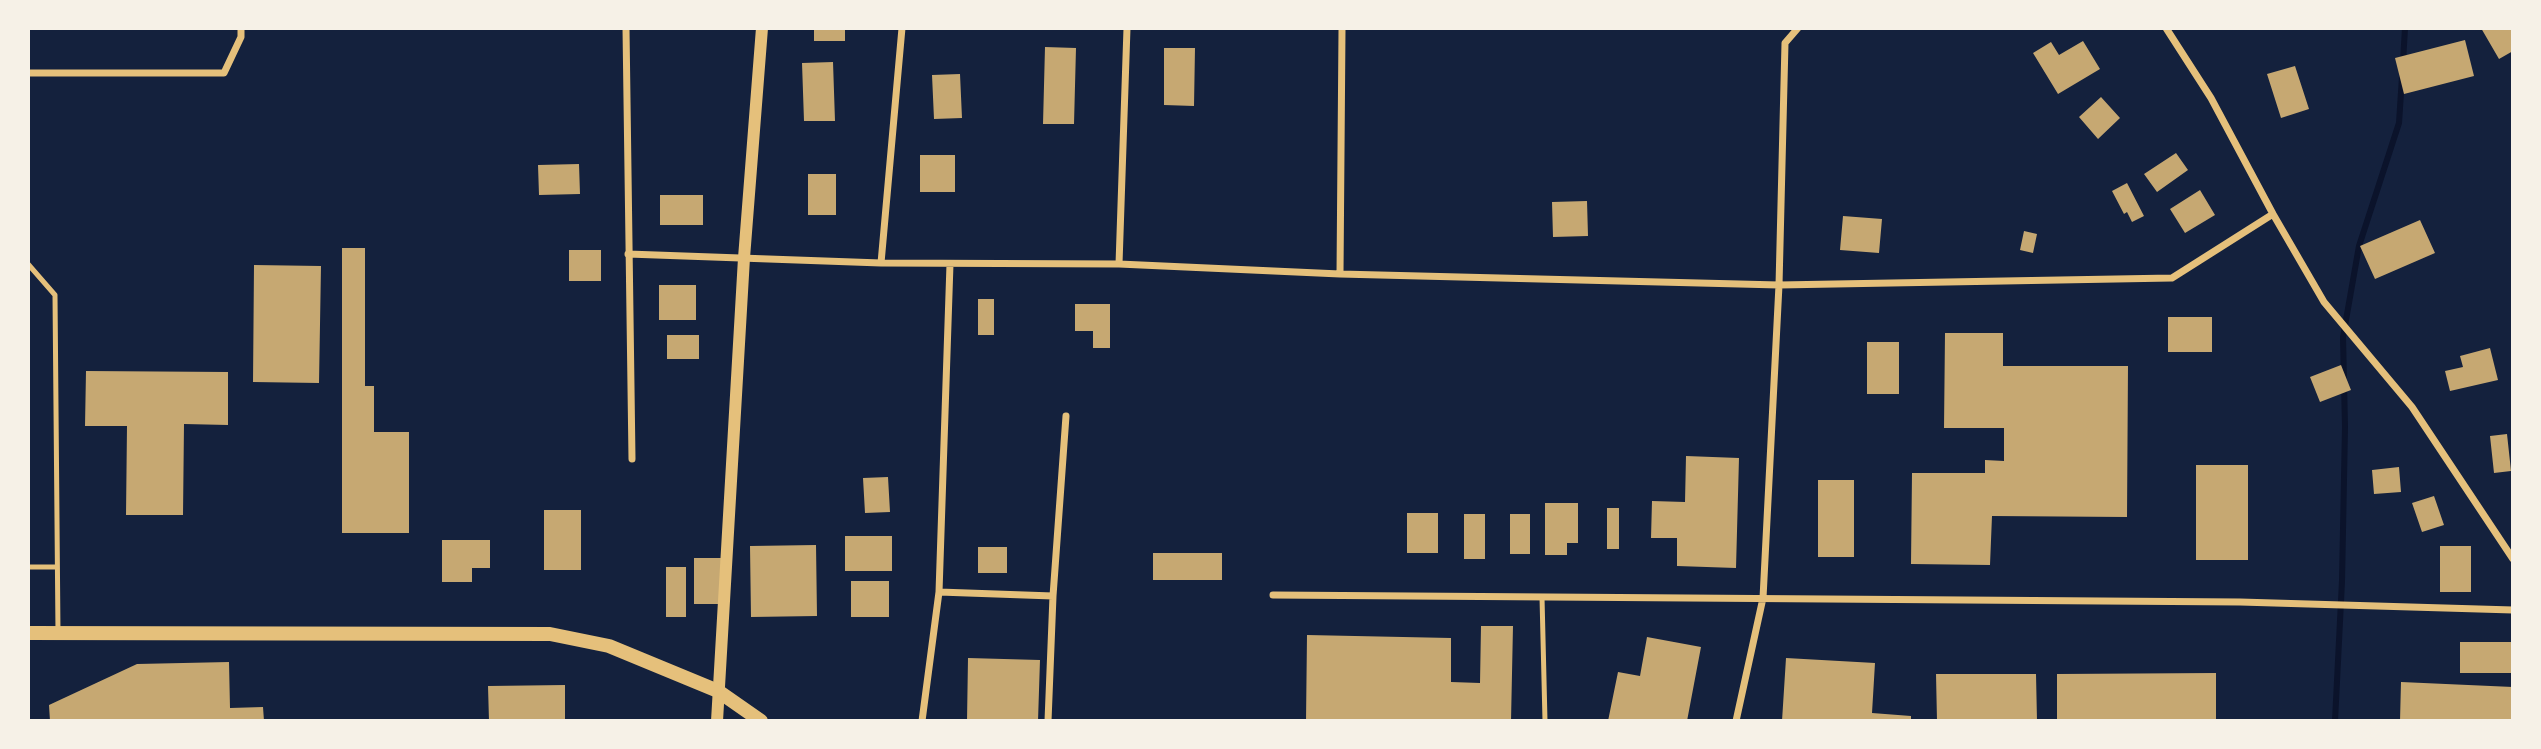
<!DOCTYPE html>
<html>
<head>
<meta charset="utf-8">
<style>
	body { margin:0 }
	#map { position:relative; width:2541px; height:749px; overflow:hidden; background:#14213d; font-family:Jost,sans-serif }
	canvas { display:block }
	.frame { position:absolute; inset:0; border:30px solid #f6f1e7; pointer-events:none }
</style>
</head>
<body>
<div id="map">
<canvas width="2541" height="749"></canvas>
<div class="frame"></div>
</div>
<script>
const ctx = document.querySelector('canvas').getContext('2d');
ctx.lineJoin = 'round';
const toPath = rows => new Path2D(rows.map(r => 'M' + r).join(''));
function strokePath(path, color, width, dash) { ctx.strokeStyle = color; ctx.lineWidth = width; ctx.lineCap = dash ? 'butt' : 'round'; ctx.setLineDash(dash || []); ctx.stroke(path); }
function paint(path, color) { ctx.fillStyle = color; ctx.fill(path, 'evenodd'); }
const stream = toPath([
	[2403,62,2405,28],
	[2335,721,2342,581,2345,427,2343,337,2359,246,2399,123,2402,77]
]);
const building = toPath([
	[814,28,845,28,845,41,814,41],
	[2481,28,2513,28,2513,51,2499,59],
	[2465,40,2474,76,2404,94,2395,58],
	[2083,41,2100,69,2058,94,2033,53,2051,42,2059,55],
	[1045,47,1076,48,1074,124,1043,124],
	[1164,48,1195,48,1194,106,1164,105],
	[833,62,835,121,804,121,802,63],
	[2295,66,2309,109,2281,118,2267,74],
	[960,74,962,118,934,119,932,75],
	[2101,97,2120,118,2098,139,2079,117],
	[2176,153,2188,170,2157,192,2144,174],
	[920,155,955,155,955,192,920,192],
	[579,164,580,194,539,195,538,165],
	[808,174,836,174,836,215,808,215],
	[2127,183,2144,216,2132,222,2127,212,2124,214,2112,191],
	[2200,190,2215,215,2185,233,2170,209],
	[660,195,703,195,703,225,660,225],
	[1587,201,1588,236,1553,237,1552,202],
	[1843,216,1882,219,1879,253,1840,250],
	[2420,220,2435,253,2375,279,2360,246],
	[2024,231,2037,234,2033,253,2020,250],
	[342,248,365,248,365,386,374,386,374,432,409,432,409,533,342,533],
	[569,250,601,250,601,281,569,281],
	[254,265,321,266,319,383,253,382],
	[659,285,696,285,696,320,659,320],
	[978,299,994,299,994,335,978,335],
	[1075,304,1110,304,1110,348,1093,348,1093,331,1075,331],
	[2168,317,2212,317,2212,352,2168,352],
	[1945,333,2003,333,2003,366,2128,366,2127,517,1992,516,1990,565,1911,564,1912,473,1985,473,1985,460,2004,461,2004,428,1944,428],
	[667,335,699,335,699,359,667,359],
	[1867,342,1899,342,1899,394,1867,394],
	[2490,348,2498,380,2450,391,2445,371,2463,367,2460,356],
	[2341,365,2351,390,2320,402,2310,377],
	[86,371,228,372,228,425,184,424,183,515,126,515,127,426,85,426],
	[2507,434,2511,471,2494,473,2490,436],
	[1686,456,1739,458,1736,568,1677,566,1677,538,1651,538,1652,501,1685,502],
	[2196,465,2248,465,2248,560,2196,560],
	[2399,467,2401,492,2374,494,2372,470],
	[888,477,890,512,865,513,863,478],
	[1818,480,1854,480,1854,557,1818,557],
	[2434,496,2444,525,2422,532,2412,503],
	[1545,503,1578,503,1578,543,1567,543,1567,555,1545,555],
	[1607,508,1619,508,1619,549,1607,549],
	[544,510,581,510,581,570,544,570],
	[1407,513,1438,513,1438,553,1407,553],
	[1464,514,1485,514,1485,559,1464,559],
	[1510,514,1530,514,1530,554,1510,554],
	[845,536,892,536,892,571,845,571],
	[442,540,490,540,490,568,472,568,472,582,442,582],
	[816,545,817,616,751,617,750,546],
	[2440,546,2471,546,2471,592,2440,592],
	[978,547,1007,547,1007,573,978,573],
	[1153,553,1222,553,1222,580,1153,580],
	[694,558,729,558,729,604,694,604],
	[666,567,686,567,686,617,666,617],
	[851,581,889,581,889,617,851,617],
	[1481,626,1513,626,1511,721,1306,721,1307,635,1451,638,1451,682,1480,683],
	[1647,637,1701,647,1687,721,1608,721,1618,672,1640,676],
	[2460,642,2513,642,2513,673,2460,673],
	[968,658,1040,660,1038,721,967,721],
	[1786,658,1875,663,1872,713,1911,716,1911,721,1782,721],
	[229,662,230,708,263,707,264,721,50,721,49,705,137,664],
	[2216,673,2216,721,2057,721,2057,674],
	[1936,674,2036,674,2037,721,1937,721],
	[2401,682,2513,687,2513,721,2400,721],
	[565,685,565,721,489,721,488,686]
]);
const service = toPath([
	[28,264,55,295,58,633],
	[28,567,57,567],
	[1542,597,1545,721]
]);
const minor = toPath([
	[626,28,632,459],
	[2166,28,2211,98,2273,214,2324,302,2412,407,2513,559],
	[28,73,224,73,241,37,241,28],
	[628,254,881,263,1119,264,1340,274,1779,285,2172,278,2273,214],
	[881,263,902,28],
	[1119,264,1127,28],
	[1340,274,1342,30],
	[939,592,1053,596],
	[1273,595,2240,602,2513,610],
	[922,721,939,592,950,264],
	[1048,721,1053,596,1066,416],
	[1736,721,1763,598,1779,285,1785,43,1798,28]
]);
const tertiary = toPath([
	[717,721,744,258,762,28]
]);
const secondary = toPath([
	[28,633,550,634,609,646,718,691,761,721]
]);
strokePath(stream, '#0b132b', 6);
paint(building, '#c6a872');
strokePath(service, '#e5c07b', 5);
strokePath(minor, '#e5c07b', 7);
strokePath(tertiary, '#e5c07b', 12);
strokePath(secondary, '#e5c07b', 14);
</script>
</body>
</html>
